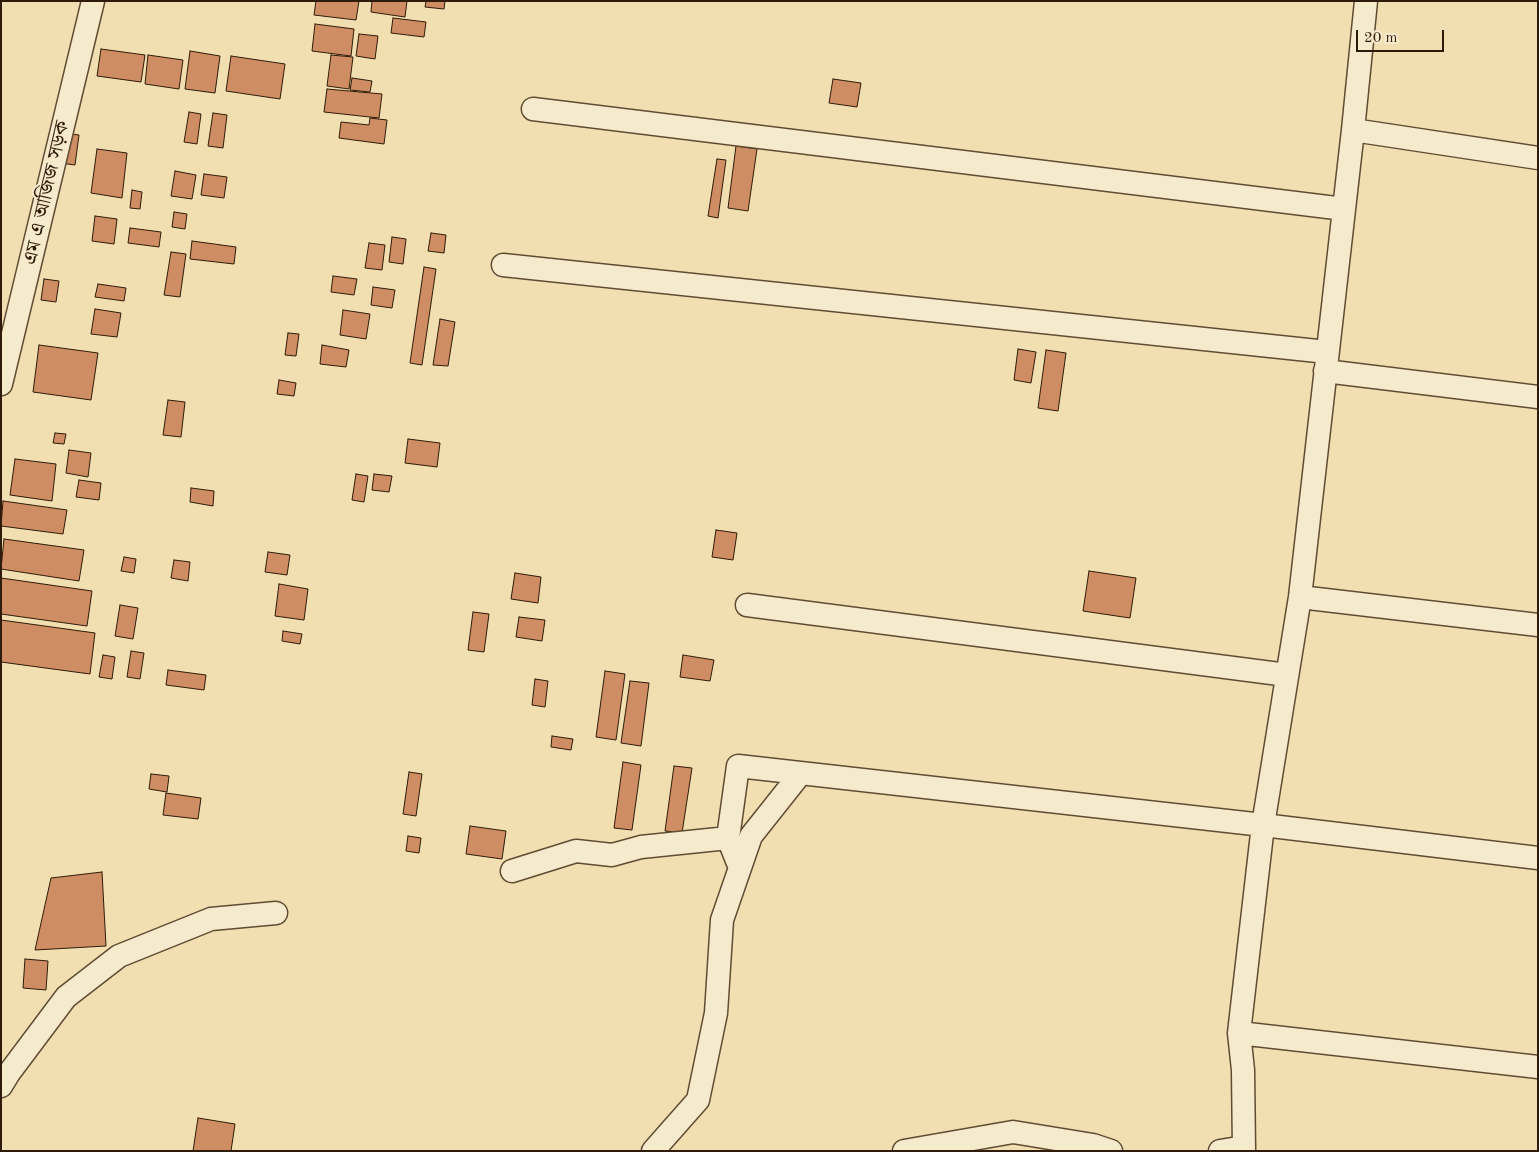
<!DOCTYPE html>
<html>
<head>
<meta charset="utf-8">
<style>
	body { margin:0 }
	#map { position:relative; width:1539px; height:1152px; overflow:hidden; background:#f1deb1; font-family:"Old Standard TT",serif }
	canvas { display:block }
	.frame { position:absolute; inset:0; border:2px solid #2f1b09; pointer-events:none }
	.scale { position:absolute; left:1356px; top:30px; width:88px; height:22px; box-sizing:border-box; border:2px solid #2f1b09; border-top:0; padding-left:6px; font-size:15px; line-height:18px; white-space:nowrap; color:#2f1b09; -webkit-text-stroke:4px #f6eacc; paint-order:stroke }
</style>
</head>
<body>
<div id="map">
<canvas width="1539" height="1152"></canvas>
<div class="frame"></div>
<div class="scale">20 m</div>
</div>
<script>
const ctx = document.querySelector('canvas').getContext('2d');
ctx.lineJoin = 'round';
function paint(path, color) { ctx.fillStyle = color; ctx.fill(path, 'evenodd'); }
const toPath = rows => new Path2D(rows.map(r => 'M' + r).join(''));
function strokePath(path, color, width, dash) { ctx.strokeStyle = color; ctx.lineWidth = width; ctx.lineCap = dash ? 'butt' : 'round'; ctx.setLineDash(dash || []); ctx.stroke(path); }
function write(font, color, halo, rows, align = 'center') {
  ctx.font = font + ' "Old Standard TT","Noto Serif Bengali",serif'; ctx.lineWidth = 4; ctx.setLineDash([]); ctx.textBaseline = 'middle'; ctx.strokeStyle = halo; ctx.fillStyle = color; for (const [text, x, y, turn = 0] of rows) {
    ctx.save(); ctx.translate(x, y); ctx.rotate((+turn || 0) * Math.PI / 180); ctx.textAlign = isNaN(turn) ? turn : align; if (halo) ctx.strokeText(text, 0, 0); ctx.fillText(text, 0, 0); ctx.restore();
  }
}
const building = toPath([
	[316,1,359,1,356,20,314,15,316,1],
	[372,1,407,1,405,17,371,12,372,1],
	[426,1,445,1,444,9,425,7,426,1],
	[393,18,426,22,424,37,391,33,393,18],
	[315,24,354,29,351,56,312,51,315,24],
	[359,34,378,36,375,59,356,56,359,34],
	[101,49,145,55,141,82,97,76,101,49],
	[190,51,220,56,215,93,185,89,190,51],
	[148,55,183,60,179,89,145,84,148,55],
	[331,55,353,57,349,89,327,86,331,55],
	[231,56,285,64,280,99,226,91,231,56],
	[352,78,372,81,370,92,350,90,352,78],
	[833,79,861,83,857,107,829,103,833,79],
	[327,89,382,94,379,118,324,112,327,89],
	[189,112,201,114,197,144,184,142,189,112],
	[213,113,227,115,223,148,208,146,213,113],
	[370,118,387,120,384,144,339,138,341,122,369,125,370,118],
	[64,133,79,135,75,165,60,163,64,133],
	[736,146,757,149,748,211,728,208,736,146],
	[97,149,127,153,122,198,91,193,97,149],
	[717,159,726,160,718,218,708,216,717,159],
	[175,171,196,175,192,199,171,196,175,171],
	[204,174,227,177,224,198,201,195,204,174],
	[132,190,142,192,140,209,130,208,132,190],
	[174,212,187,214,185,229,172,227,174,212],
	[95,216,117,219,114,244,92,241,95,216],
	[130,228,161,232,159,247,128,243,130,228],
	[431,233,446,235,444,253,428,251,431,233],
	[392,237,406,239,403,264,389,262,392,237],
	[192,241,236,247,234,264,190,259,192,241],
	[369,243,385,245,382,270,365,268,369,243],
	[171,252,186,254,180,297,164,295,171,252],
	[424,267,436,269,422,365,410,363,424,267],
	[333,276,357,279,354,295,331,292,333,276],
	[44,279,59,281,56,302,41,300,44,279],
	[98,284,126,288,124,301,95,297,98,284],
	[373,287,395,290,392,308,371,305,373,287],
	[95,309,121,313,117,337,91,334,95,309],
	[343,310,370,314,366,339,340,335,343,310],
	[440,319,455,322,448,366,433,365,440,319],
	[288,333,299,334,296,356,285,355,288,333],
	[39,345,98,353,91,400,33,392,39,345],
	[322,345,349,350,346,367,320,364,322,345],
	[1018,349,1036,352,1031,383,1014,380,1018,349],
	[1046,350,1066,353,1058,411,1038,408,1046,350],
	[279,380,296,383,294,396,277,394,279,380],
	[168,400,185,402,181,437,163,435,168,400],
	[55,433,66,434,64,444,53,443,55,433],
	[408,439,440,443,437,467,405,463,408,439],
	[69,450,91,453,88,477,66,473,69,450],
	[15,459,56,464,52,501,10,495,15,459],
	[356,474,368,476,364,502,352,500,356,474],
	[374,474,392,476,389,492,372,490,374,474],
	[79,480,101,483,99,500,76,497,79,480],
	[191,488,214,491,213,506,190,502,191,488],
	[3,501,67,510,63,534,1,526,3,501],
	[716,530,737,533,733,560,712,557,716,530],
	[4,539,84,550,79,581,1,569,4,539],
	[268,552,290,555,287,575,265,572,268,552],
	[124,557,136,559,134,573,121,571,124,557],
	[174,560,190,562,188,581,171,578,174,560],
	[1089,571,1136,578,1130,618,1083,611,1089,571],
	[515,573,541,577,538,603,511,599,515,573],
	[1,578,92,591,87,626,1,614,1,578],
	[279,584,308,589,304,620,275,616,279,584],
	[120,605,138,608,133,639,115,636,120,605],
	[473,612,489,614,484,652,468,650,473,612],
	[519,617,545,620,542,641,516,637,519,617],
	[1,620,95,633,90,674,1,662,1,620],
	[283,631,302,634,300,644,282,641,283,631],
	[131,651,144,653,140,679,127,677,131,651],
	[103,655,115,657,112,679,99,677,103,655],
	[683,655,714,660,710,681,680,677,683,655],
	[168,670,206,675,204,690,166,685,168,670],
	[605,671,625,674,616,740,596,737,605,671],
	[535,679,548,681,545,707,532,705,535,679],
	[630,681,649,683,641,746,621,743,630,681],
	[552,736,573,739,571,750,551,747,552,736],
	[623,762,641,765,632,830,614,828,623,762],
	[674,766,692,768,682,833,665,831,674,766],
	[409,772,422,774,416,816,403,814,409,772],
	[151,774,169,776,167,792,149,789,151,774],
	[166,793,201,798,198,819,163,815,166,793],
	[470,826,506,831,502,859,466,854,470,826],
	[408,836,421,838,419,853,406,851,408,836],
	[102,872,106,946,35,950,51,878,102,872],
	[25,959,48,961,46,990,23,988,25,959],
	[198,1118,235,1124,231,1151,193,1151,198,1118]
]);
const minor = toPath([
	[533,109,1344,209],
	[1353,130,1538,158],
	[503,265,1327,352],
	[1325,371,1538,397],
	[1,384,93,1],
	[1300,597,1538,625],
	[747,605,1287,675],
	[740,868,728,838,738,766,1263,825,1538,858],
	[512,871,576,851,612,855,641,847,728,838],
	[1239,1033,1538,1067],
	[1,1086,9,1073,66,997,119,956,211,919,276,913],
	[653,1151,698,1100,716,1013,722,920,751,836,801,773],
	[904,1151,1013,1132,1093,1145,1111,1151],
	[1220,1151,1244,1147],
	[1244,1151,1243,1070,1239,1033,1263,825,1300,597,1353,130,1366,1]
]);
const streetNames = [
	["এম এ আজিজ সড়ক",47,193,-77]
];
paint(building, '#ce8d62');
strokePath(building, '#2f1b09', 1);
strokePath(minor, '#604c33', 25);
strokePath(minor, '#f6eacc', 22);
write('20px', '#2f1b09', '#f6eacc', streetNames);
</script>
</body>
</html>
